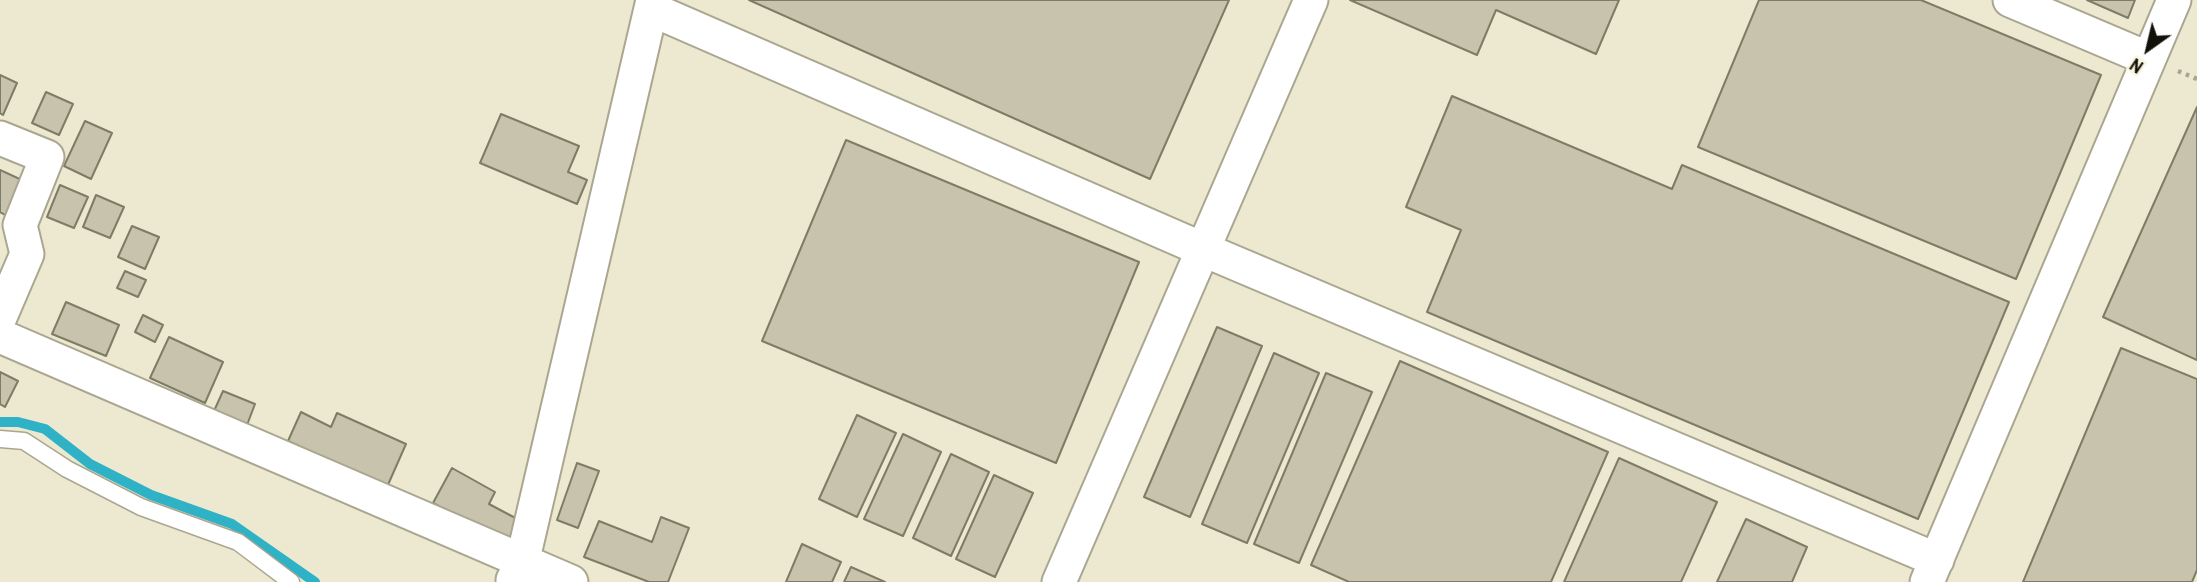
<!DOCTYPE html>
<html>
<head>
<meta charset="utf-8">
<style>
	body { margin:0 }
	#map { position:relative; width:2197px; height:582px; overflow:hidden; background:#ede9d1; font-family:"Archivo Narrow",sans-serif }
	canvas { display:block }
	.north { position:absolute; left:2113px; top:14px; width:70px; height:70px; -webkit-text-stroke:5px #faf7df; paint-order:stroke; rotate:214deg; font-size:19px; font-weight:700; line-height:28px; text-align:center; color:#121109 }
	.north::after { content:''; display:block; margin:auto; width:24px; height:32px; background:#121109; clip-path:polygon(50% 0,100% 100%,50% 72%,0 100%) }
</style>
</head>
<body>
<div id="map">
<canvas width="2197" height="582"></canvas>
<div class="north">N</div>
</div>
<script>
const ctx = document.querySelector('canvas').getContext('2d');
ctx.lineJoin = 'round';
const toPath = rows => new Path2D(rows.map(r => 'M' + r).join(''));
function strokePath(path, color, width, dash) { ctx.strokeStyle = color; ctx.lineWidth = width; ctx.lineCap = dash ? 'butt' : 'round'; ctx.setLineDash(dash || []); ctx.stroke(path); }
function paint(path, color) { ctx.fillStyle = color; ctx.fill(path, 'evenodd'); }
const stream = toPath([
	[0,422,18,422,45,429,90,464,151,495,232,524,315,582]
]);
const building = toPath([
	[749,0,1229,0,1150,179,749,0],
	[1350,0,1619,0,1596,54,1496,10,1477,55,1350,0],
	[1759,0,1921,0,2101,75,2016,279,1698,147,1759,0],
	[2087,0,2135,0,2128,18,2087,0],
	[0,75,17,83,3,115,0,113,0,75],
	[46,92,73,104,59,135,32,123,46,92],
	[1452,96,1672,189,1682,165,2009,302,1918,519,1427,312,1461,230,1406,207,1452,96],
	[2197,107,2197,360,2103,317,2197,107],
	[501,114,579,146,568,172,587,180,577,204,480,163,501,114],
	[85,121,112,133,91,179,64,166,85,121],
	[846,140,1139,262,1056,463,762,341,846,140],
	[0,170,24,181,7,216,0,212,0,170],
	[60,185,88,197,74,228,47,217,60,185],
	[96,195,124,207,110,238,83,227,96,195],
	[132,226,159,237,145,269,118,257,132,226],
	[125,271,146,280,138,297,117,288,125,271],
	[66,302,119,325,106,356,52,334,66,302],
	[143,315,163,325,155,342,135,332,143,315],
	[1217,327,1262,346,1190,517,1144,497,1217,327],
	[169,337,223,362,205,403,150,378,169,337],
	[2121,348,2197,379,2197,570,2192,582,2023,582,2121,348],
	[1274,353,1319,373,1247,543,1202,524,1274,353],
	[1400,361,1608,452,1551,582,1349,582,1311,565,1400,361],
	[0,372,18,381,5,407,0,404,0,372],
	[1326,373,1372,392,1299,563,1254,544,1326,373],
	[223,391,255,404,247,425,214,411,223,391],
	[301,412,331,427,337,413,406,444,387,487,288,441,301,412],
	[857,415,896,433,857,517,819,499,857,415],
	[903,434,941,452,903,536,864,519,903,434],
	[951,454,989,472,951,556,913,538,951,454],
	[1619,458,1717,502,1681,582,1564,582,1619,458],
	[577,463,599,471,578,528,557,520,577,463],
	[452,468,495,492,489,504,521,521,509,544,433,503,452,468],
	[994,475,1033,493,995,577,956,559,994,475],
	[661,517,689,528,668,582,649,582,584,557,599,521,652,542,661,517],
	[1746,519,1807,547,1792,582,1717,582,1746,519],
	[802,544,841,562,832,582,786,582,802,544],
	[851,567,885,582,844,582,851,567]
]);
const path = toPath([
	[2178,71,2197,79]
]);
const lane = toPath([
	[0,439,24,441,67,469,141,507,238,542,291,582]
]);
const street = toPath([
	[2010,0,2149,59],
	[651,9,1202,249,1937,560],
	[0,138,47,157,20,225,27,254,0,317],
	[0,336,571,582],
	[513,580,522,563,653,0],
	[1059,582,1311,0],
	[1927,582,2174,0]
]);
strokePath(stream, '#30b2c6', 10);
paint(building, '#c7c3ac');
strokePath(building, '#7f7c66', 2);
strokePath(lane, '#aaa690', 19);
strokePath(street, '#aaa690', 37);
strokePath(path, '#a7a491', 4.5, [3.5, 5]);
strokePath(lane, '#fff', 16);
strokePath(street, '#fff', 33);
</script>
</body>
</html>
